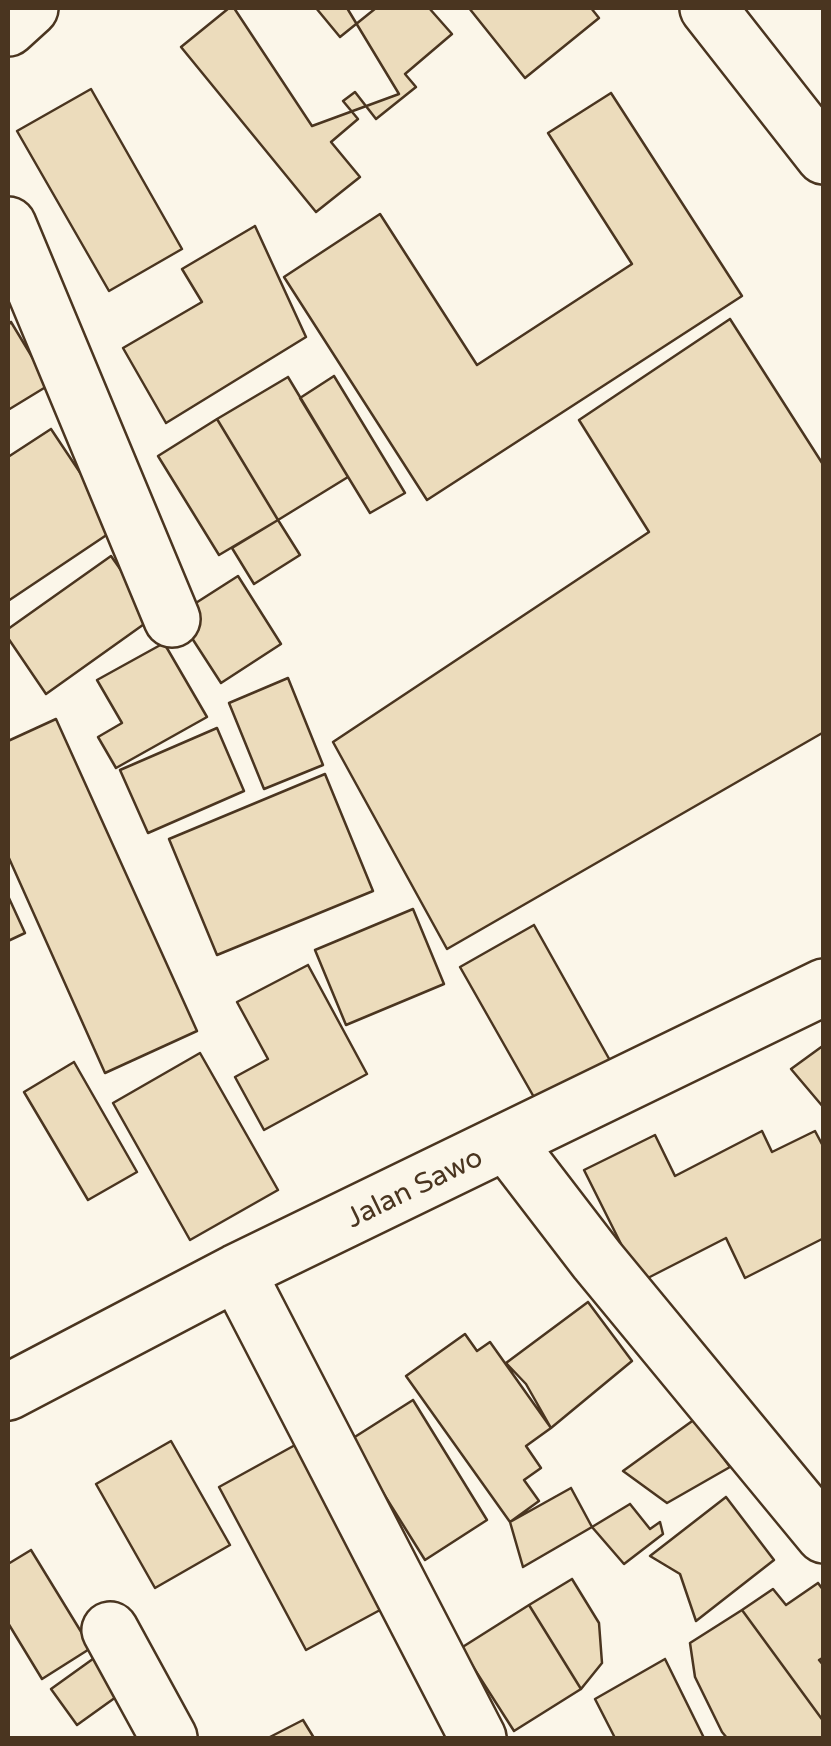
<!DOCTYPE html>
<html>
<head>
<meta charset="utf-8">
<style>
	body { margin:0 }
	#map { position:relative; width:831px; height:1746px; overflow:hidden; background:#fbf6e9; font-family:"Varela Round",sans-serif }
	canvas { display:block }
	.frame { position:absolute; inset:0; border:10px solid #4a3520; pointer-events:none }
</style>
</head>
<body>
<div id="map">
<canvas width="831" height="1746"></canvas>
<div class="frame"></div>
</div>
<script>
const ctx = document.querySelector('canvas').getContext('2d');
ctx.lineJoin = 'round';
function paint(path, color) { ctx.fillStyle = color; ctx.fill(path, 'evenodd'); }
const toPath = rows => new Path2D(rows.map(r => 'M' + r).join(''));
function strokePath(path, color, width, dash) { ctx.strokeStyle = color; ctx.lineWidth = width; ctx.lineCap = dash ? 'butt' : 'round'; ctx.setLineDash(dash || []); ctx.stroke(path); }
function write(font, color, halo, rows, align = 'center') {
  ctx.font = font + ' "Varela Round",sans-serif'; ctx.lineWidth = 8; ctx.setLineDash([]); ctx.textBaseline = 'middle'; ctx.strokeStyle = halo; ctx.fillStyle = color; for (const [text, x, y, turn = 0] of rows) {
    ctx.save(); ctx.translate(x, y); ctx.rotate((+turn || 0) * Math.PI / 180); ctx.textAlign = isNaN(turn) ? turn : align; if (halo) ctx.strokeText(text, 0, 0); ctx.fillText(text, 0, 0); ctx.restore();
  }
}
const building = toPath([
	[229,8,316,8,340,37,376,8,429,8,452,34,405,74,416,87,376,119,355,92,343,101,358,119,331,142,360,177,316,212,181,47,229,8],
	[234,8,347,8,399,94,312,126,234,8],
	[469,8,591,8,599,18,525,78,469,8],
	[91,89,182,249,109,291,17,131,91,89],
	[611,93,742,296,427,500,284,277,380,214,477,365,632,264,548,133,611,93],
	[255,226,306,337,166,423,123,348,202,302,182,269,255,226],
	[730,319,824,466,824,732,447,949,333,742,649,532,579,420,730,319],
	[11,322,49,385,8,410,8,325,11,322],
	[334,376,405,493,370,513,300,398,334,376],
	[288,377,348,477,278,520,217,419,288,377],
	[217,419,278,520,219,555,158,456,217,419],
	[51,429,117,528,8,601,8,457,51,429],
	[278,520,300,555,254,584,232,548,278,520],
	[111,556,154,617,46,694,8,638,8,629,111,556],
	[238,576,281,644,221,683,177,615,238,576],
	[164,643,207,717,116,768,98,737,122,723,97,680,164,643],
	[288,678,323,765,264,789,229,703,288,678],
	[56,719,197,1031,105,1073,8,856,8,741,56,719],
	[217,728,244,791,148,833,120,770,217,728],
	[325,774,373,891,217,955,169,839,325,774],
	[8,896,25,933,8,941,8,896],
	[413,909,444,984,346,1025,315,950,413,909],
	[534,925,612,1064,539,1106,460,967,534,925],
	[308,965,367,1074,264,1130,235,1077,268,1059,237,1002,308,965],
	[824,1045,824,1108,791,1069,824,1045],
	[200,1053,278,1190,190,1240,113,1103,200,1053],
	[74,1062,137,1172,88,1200,24,1092,74,1062],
	[762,1131,772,1152,815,1131,824,1148,824,1238,745,1278,726,1238,640,1282,584,1170,655,1135,675,1176,762,1131],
	[588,1302,632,1361,551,1428,526,1384,506,1363,588,1302],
	[465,1334,477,1351,490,1342,551,1428,526,1446,541,1468,524,1480,539,1501,510,1522,406,1376,465,1334],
	[413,1400,487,1520,425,1560,350,1440,413,1400],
	[695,1419,730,1467,667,1503,623,1471,695,1419],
	[306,1439,393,1603,306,1650,219,1487,306,1439],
	[171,1441,230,1545,155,1588,96,1484,171,1441],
	[571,1488,592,1527,523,1567,510,1522,571,1488],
	[726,1497,774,1560,696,1621,680,1574,650,1556,726,1497],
	[630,1504,650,1529,660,1522,663,1534,624,1564,592,1527,630,1504],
	[31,1550,91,1648,42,1679,8,1623,8,1564,31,1550],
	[572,1579,599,1623,602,1663,581,1689,529,1605,572,1579],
	[818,1583,824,1591,824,1657,819,1660,824,1666,824,1722,742,1610,773,1589,786,1605,818,1583],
	[529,1605,581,1689,514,1731,461,1648,529,1605],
	[742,1610,824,1722,824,1738,727,1738,722,1732,695,1677,690,1643,742,1610],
	[97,1656,123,1692,77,1725,51,1689,97,1656],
	[665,1659,704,1738,615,1738,595,1699,665,1659],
	[303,1720,314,1738,268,1738,303,1720]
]);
const minor = toPath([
	[8,28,30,8],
	[8,225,172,619],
	[508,1144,597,1260,824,1535],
	[237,1272,478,1738],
	[8,1392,237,1272,824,987],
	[110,1630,169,1738]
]);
const tertiary = toPath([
	[708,8,824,156]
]);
const streetNames = [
	["Jalan Sawo",415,1189,-26]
];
paint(building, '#ecdcbc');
strokePath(building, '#4a3520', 2.5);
strokePath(minor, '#4a3520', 60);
strokePath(tertiary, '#4a3520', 60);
strokePath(minor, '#fbf6e9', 55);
strokePath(tertiary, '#fbf6e9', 55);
write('28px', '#4a3520', '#fbf6e9', streetNames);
</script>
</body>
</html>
